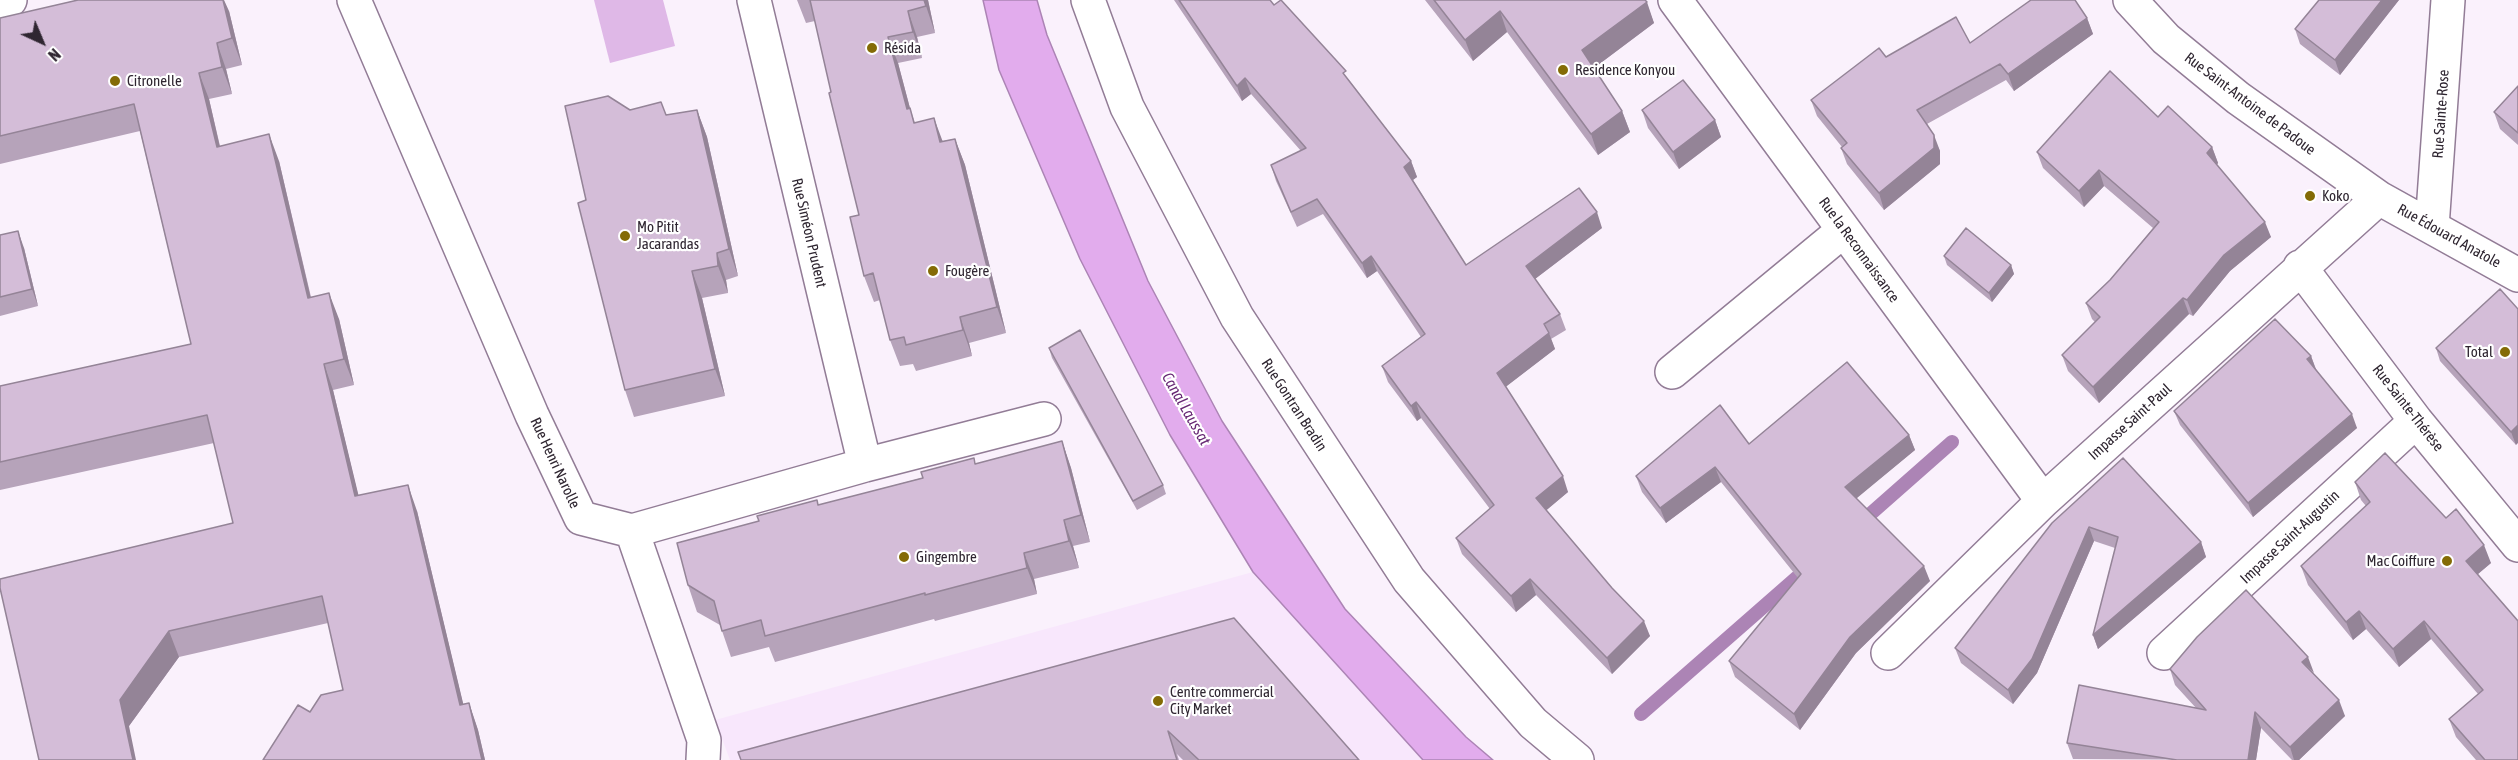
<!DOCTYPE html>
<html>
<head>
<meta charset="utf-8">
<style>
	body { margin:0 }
	#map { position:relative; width:2518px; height:760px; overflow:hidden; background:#faf1fc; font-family:"Asap Condensed",sans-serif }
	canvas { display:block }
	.north { position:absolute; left:12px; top:12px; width:60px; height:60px; -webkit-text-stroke:4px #fff; paint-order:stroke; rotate:136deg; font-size:16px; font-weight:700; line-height:24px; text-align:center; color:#2f2631 }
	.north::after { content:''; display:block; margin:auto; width:21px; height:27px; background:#2f2631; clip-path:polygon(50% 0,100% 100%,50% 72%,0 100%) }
</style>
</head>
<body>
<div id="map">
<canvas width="2518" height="760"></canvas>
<div class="north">N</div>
</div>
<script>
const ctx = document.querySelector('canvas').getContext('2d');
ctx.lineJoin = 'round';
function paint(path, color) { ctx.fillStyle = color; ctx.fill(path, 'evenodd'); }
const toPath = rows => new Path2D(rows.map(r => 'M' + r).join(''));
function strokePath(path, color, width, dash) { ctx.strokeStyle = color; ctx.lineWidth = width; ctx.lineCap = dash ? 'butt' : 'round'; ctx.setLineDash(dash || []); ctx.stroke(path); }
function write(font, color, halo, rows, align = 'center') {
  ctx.font = font + ' "Asap Condensed",sans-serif'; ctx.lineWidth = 4.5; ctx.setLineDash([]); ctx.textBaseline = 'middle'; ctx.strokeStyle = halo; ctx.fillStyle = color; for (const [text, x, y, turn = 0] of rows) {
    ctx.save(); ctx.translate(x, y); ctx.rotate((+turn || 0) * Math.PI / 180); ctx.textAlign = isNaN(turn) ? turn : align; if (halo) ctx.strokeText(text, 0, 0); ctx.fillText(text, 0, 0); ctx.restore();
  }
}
const built = toPath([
	[1253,572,1423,760,730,760,715,720]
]);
const green = toPath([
	[594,0,663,0,675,46,610,63]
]);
const water = toPath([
	[983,0,1037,0,1047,35,1148,281,1222,421,1345,609,1466,737,1493,760,1423,760,1253,572,1170,435,1080,259,999,70,983,0]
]);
const stream = toPath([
	[1859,524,1952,442],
	[1641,714,1810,566]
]);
const minor = toPath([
	[354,0,532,415,581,518,632,531,865,465,1044,419],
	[754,0,865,465],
	[1088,0,1127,107,1237,317,1409,580,1533,723,1577,760],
	[1675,0,2043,501],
	[2130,0,2166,39,2238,98,2379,198,2518,275],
	[0,2,10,0],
	[2432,227,2448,0],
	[2300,267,2416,421,2518,545],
	[1672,372,1844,230],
	[632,531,704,740,703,760],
	[1888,653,2043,501,2379,198],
	[2164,653,2416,421]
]);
const wall = toPath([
	[797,0,928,0,935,33,917,37,922,58,898,63,910,108,915,123,943,141,955,139,965,165,1006,333,969,343,972,356,916,371,913,364,900,366,890,340,880,300,874,302,864,276,859,215,815,21,806,23],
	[1174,0,1270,0,1274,5,1349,80,1411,161,1417,177,1413,180,1466,265,1602,228,1535,279,1560,314,1566,330,1551,339,1555,349,1505,387,1568,492,1546,510,1650,636,1612,674,1536,595,1516,612,1462,554,1456,538,1490,509,1421,418,1417,421,1388,382,1382,366,1421,337,1377,271,1367,278,1323,214,1297,227,1276,181,1271,165,1301,151,1251,94,1242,101],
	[1425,0,1645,0,1654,23,1594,68,1622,111,1630,132,1598,155,1507,32,1473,61],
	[2319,0,2399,0,2340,75,2300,44,2295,29],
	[229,11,242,65,226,69,232,94,209,99,220,146,279,161,311,297,339,319,354,385,333,390,358,495,417,511,463,704,469,703,478,730,485,760,263,760,310,712,343,690,328,623,179,657,129,726,39,760,233,523,214,443,0,490,0,386,191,344,140,131,0,164,0,18],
	[2087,18,2093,34,2014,91,2006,80,1927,124,1940,151,1940,164,1884,210,1847,164,1841,148,1842,147,1817,116,1811,100,1886,57,1970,43],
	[2518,86,2518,145,2500,129,2494,112],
	[630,110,666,115,697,110,707,137,738,276,726,280,728,293,702,298,725,396,634,417,625,390,586,200],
	[1642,110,1715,120,1721,137,1679,169,1648,128],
	[2158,117,2212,147,2218,163,2217,165,2271,237,2230,271,2193,316,2189,314,2099,403,2068,371,2062,355,2095,322,2092,319,2086,303,2110,280,2153,228,2104,186,2084,207,2043,168,2037,152],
	[0,235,24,248,38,306,0,316],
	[1944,256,2011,265,2014,274,1992,302,1947,265],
	[2518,309,2516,445,2440,361,2436,348],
	[1049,348,1163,485,1166,494,1137,510,1052,358],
	[2311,356,2316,369,2357,428,2253,517,2180,425,2174,411],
	[1909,435,1915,450,1856,498,1930,581,1856,653,1800,730,1735,677,1729,661,1798,578,1721,482,1666,523,1642,492,1636,476,1749,444],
	[1062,441,1071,468,1090,542,1073,546,1079,568,1034,579,1037,594,935,621,934,619,775,662,769,647,731,657,720,625,697,612,688,585,819,505],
	[2123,458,2201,542,2206,557,2098,649,2093,635,2115,548,2094,541,2037,673,2013,704,1961,663,1955,648],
	[2355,482,2446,518,2491,563,2478,574,2518,760,2476,760,2456,737,2449,719,2478,694,2431,639,2399,667,2366,629,2353,640,2308,585,2301,566,2366,506,2361,500],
	[1234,618,1359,760,1183,760,1177,754,1179,760,741,760],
	[2170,669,2313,674,2345,716,2299,760,2292,760,2261,728,2256,760,2073,759,2067,743,2196,708,2175,685]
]);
const shadedWall = toPath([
	[223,0,224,0,229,11,242,65,232,38],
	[924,0,928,0,935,33],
	[2382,0,2399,0,2340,75,2335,60],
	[1647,2,1654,23,1590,71,1582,50],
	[908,11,917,37,922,58,913,32],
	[1500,11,1507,32,1473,61,1465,40],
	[2087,18,2093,34,2014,91,2008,74],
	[888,37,898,63,917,135,907,109],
	[217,43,226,69,232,94,222,67],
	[199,73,209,99,226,174,217,147],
	[1245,78,1251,94,1242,101,1237,86],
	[697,110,707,137,738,276,729,249],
	[1622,111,1630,132,1598,155,1591,134],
	[934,118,944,145,940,142],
	[1715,120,1721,137,1679,169,1673,152],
	[269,134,279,161,317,325,308,298],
	[1934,135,1940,151,1940,164,1884,210,1879,193],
	[955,139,965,165,1006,333,997,307],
	[2212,147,2218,163,2213,169,2207,153],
	[1411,161,1417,177,1410,182,1404,167],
	[2099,170,2104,186,2084,207,2079,191],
	[1597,212,1602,228,1531,282,1526,266],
	[2265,222,2271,237,2230,271,2193,316,2187,300,2224,255],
	[18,231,24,248,38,306,32,289],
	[717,253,726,280,728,293,718,266],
	[1371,256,1377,271,1367,278,1362,263],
	[2011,265,2014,274,1992,302,1989,293],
	[692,271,702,298,725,396,715,369],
	[329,293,339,319,354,385,344,359],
	[2183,298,2189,314,2099,403,2093,387],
	[960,317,969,343,972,356,963,330],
	[1549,333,1555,349,1503,389,1497,373],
	[2311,356,2316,370,2307,359],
	[324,364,333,390,365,522,355,496],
	[1416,402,1421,418,1417,421,1411,406],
	[2352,414,2357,428,2253,517,2248,503],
	[2518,425,2518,443,2516,445,2511,432],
	[1909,435,1915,450,1851,503,1845,487],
	[1062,441,1071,468,1090,542,1081,515],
	[1715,467,1721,482,1666,523,1660,508],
	[1563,476,1568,492,1542,514,1536,498],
	[408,485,417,511,470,732,460,705],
	[1064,520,1073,546,1079,568,1069,541],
	[2089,527,2094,541,2037,673,2013,704,2008,690],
	[2201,542,2206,557,2098,649,2093,635],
	[2484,545,2491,563,2472,579,2466,561],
	[1024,553,1034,579,1037,594,1027,568],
	[1924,566,1930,581,1856,653,1800,730,1794,714,1850,637],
	[1530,579,1536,595,1516,612,1511,596],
	[2359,611,2366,629,2353,640,2346,622],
	[1644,621,1650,636,1612,674,1607,658],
	[2424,621,2431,639,2399,667,2393,649],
	[169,631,179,657,129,726,136,760,133,760,120,700],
	[2308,657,2314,673,2302,662],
	[2339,700,2345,716,2299,760,2294,760,2290,747],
	[469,703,478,730,485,760,482,760],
	[2255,712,2261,728,2256,760,2248,760]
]);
const building = toPath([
	[78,0,223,0,232,38,217,43,222,67,199,73,217,147,269,134,308,298,329,293,344,359,324,364,355,496,408,485,460,705,469,703,482,760,263,760,298,705,310,712,321,695,343,690,322,596,169,631,120,700,133,760,39,760,0,588,0,579,233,523,207,415,0,462,0,386,191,344,134,104,0,136,0,18,78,0],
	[810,0,924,0,926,6,908,11,913,32,888,37,907,109,910,108,914,123,934,118,940,142,955,139,997,307,960,317,963,330,906,345,904,337,890,340,873,273,864,276,850,217,859,215,829,93,831,92,810,0],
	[1179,0,1270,0,1274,5,1281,0,1346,71,1343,73,1411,161,1404,167,1466,265,1579,188,1597,212,1526,266,1560,314,1544,324,1549,333,1497,373,1563,476,1536,498,1612,588,1644,621,1607,658,1530,579,1511,596,1456,538,1494,505,1416,402,1411,406,1382,366,1425,334,1371,256,1362,263,1317,199,1291,212,1271,165,1306,148,1245,78,1237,86,1179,0],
	[1434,0,1645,0,1647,2,1582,50,1622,111,1591,134,1500,11,1465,40,1434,0],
	[2031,0,2075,0,2087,18,2008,74,2000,64,1917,110,1934,135,1934,148,1879,193,1841,148,1847,143,1811,100,1879,48,1886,57,1956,17,1970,43,2031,0],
	[2319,0,2382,0,2335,60,2295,29,2319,0],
	[2110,71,2158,117,2168,106,2212,147,2207,153,2265,222,2224,255,2187,300,2183,298,2093,387,2062,355,2100,317,2086,303,2110,280,2159,222,2099,170,2079,191,2037,152,2110,71],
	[1683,80,1715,120,1673,152,1642,110,1683,80],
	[2518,86,2518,133,2494,112,2518,86],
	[608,96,630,110,661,102,666,115,697,110,729,249,717,253,718,266,692,271,715,369,625,390,578,203,586,200,565,106,608,96],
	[1966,228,2011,265,1989,293,1944,256,1966,228],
	[18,231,32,289,0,297,0,235,18,231],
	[2500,289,2518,309,2518,425,2511,432,2436,348,2500,289],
	[2275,319,2311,356,2307,359,2352,414,2248,503,2174,411,2275,319],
	[1080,330,1163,485,1133,501,1049,348,1080,330],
	[1847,362,1909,435,1845,487,1924,566,1850,637,1794,714,1729,661,1801,574,1715,467,1660,508,1636,476,1720,405,1749,444,1847,362],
	[1062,441,1081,515,1064,520,1069,541,1024,553,1027,568,925,595,925,593,765,636,761,620,722,631,714,601,688,585,677,543,759,521,757,516,817,500,818,505,923,478,921,472,974,458,975,464,1062,441],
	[2385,453,2446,518,2456,509,2484,545,2466,561,2518,621,2518,760,2485,760,2449,719,2483,690,2424,621,2393,649,2359,611,2346,622,2301,566,2370,502,2355,482,2385,453],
	[2123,458,2201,542,2093,635,2118,537,2089,527,2032,659,2008,690,1955,648,2052,523,2123,458],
	[2246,590,2308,657,2302,662,2339,700,2290,747,2255,712,2248,760,2177,760,2067,743,2079,685,2206,710,2170,669,2197,637,2246,590],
	[1234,618,1359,760,1199,760,1168,731,1177,760,741,760,738,752,1234,618]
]);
const markers = [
	[872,48,6,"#846b06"],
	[1563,70,6,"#846b06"],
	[115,81,6,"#846b06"],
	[2310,196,6,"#846b06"],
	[625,236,6,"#846b06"],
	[933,271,6,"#846b06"],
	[2505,352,6,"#846b06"],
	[904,557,6,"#846b06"],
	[2447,561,6,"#846b06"],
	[1158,701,6,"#846b06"]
];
const poiNames = [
	["Résida",884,48],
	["Residence Konyou",1575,70],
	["Citronelle",127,81],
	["Koko",2322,196],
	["Mo Pitit",637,227],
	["Jacarandas",637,244],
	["Fougère",945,271],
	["Total",2493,352,"right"],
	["Gingembre",916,557],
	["Mac Coiffure",2435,561,"right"],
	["Centre commercial",1170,692],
	["City Market",1170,709]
];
const streetNames = [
	["Rue Saint-Antoine de Padoue",2250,104,37],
	["Rue Sainte-Rose",2441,114,-86],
	["Rue Siméon Prudent",809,233,77],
	["Rue Édouard Anatole",2449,236,29],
	["Rue la Reconnaissance",1859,250,54],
	["Rue Gontran Bradin",1294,405,57],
	["Rue Sainte-Thérèse",2408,408,52],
	["Impasse Saint-Paul",2130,422,-42],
	["Rue Henri Narolle",555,463,65],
	["Impasse Saint-Augustin",2290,537,-43]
];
const waterNames = [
	["Canal Laussat",1186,409,60]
];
paint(built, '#f8e7fc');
paint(green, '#dfb8e7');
paint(water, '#e2aced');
strokePath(water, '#ac84b5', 1.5);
strokePath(stream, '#ac84b5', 14);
strokePath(minor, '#927c96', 36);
strokePath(minor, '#fff', 33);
paint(wall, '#b6a3ba');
paint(shadedWall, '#948497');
paint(building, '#d4bdd8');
strokePath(building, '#948497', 1.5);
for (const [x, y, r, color] of markers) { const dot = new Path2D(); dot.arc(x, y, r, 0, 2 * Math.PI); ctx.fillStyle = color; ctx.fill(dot); strokePath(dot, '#fff', 2); }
write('15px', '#2f2631', '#fff', poiNames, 'left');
write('15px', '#2f2631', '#fff', streetNames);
write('italic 16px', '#672874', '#fff', waterNames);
</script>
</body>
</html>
